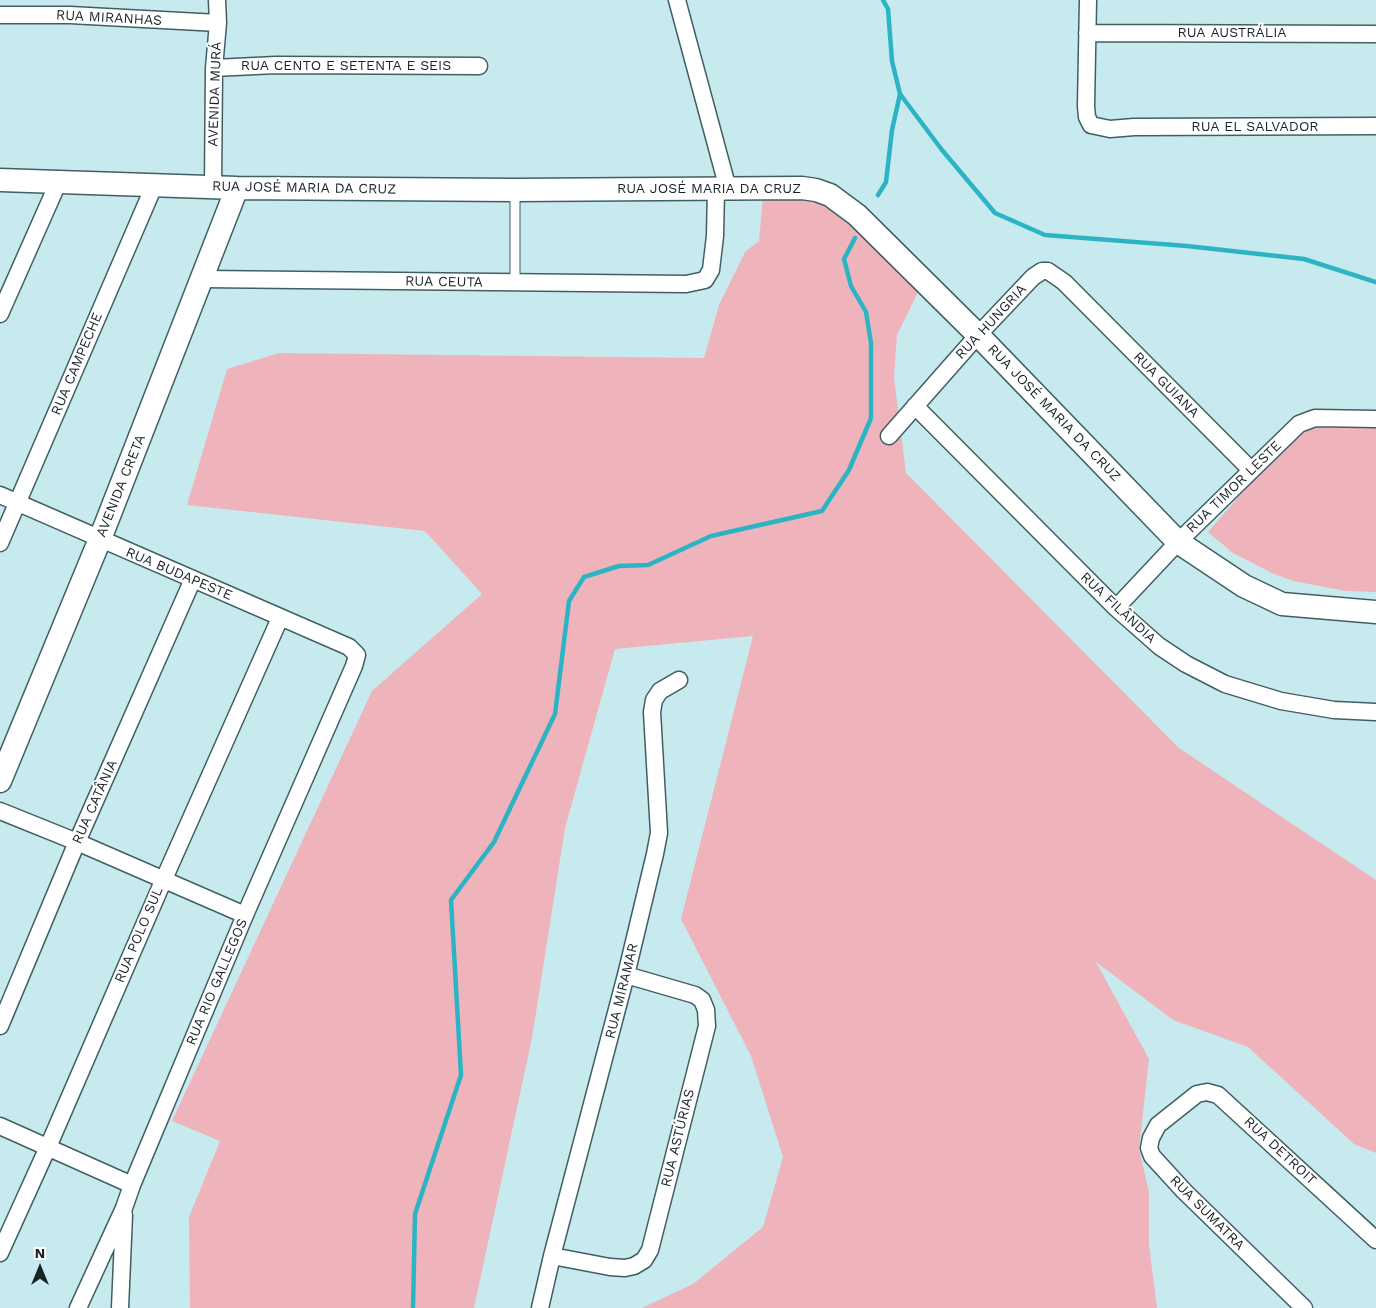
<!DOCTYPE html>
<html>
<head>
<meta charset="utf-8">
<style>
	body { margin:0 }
	#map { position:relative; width:1376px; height:1308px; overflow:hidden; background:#c7eaef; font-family:"Work Sans",sans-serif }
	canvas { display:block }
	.north { position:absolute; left:15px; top:1243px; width:50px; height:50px; -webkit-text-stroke:4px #fff; paint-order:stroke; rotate:0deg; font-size:14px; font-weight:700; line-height:20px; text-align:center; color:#182527 }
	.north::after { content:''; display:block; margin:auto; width:18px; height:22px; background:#182527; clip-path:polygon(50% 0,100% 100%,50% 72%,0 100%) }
</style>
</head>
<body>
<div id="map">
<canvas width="1376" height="1308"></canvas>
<div class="north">N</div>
</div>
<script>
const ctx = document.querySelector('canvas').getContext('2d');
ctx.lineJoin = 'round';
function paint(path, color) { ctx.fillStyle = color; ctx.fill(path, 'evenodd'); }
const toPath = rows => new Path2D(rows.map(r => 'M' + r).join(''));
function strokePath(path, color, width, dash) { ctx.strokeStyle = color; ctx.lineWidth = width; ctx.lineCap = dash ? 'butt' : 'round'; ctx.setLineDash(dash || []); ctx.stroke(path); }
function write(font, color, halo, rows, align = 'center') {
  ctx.font = font + ' "Work Sans",sans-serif'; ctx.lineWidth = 4; ctx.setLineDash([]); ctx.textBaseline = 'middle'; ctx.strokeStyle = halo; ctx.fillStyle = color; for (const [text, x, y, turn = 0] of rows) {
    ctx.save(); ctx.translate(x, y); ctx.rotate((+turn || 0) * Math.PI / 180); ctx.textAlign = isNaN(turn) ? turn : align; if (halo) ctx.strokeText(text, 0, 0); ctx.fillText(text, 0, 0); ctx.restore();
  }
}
const green = toPath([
	[780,194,829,202,921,286,897,335,894,378,906,473,1179,748,1376,880,1376,1153,1354,1144,1248,1047,1173,1020,1096,962,1149,1059,1139,1149,1149,1192,1149,1245,1157,1308,642,1308,693,1284,763,1227,783,1157,751,1056,681,919,753,636,615,649,565,828,532,1038,474,1308,190,1308,189,1217,220,1141,172,1121,372,691,482,594,425,531,187,505,227,369,279,353,704,358,719,305,745,252,759,241,763,197],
	[1319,427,1376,427,1376,592,1346,591,1293,581,1272,573,1233,553,1208,532,1248,486,1292,441,1305,431]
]);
const stream = toPath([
	[900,94,942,150,995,213,1045,235,1187,246,1304,259,1376,282],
	[878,195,886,182,892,130,900,94,892,61,888,9,883,0],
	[413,1308,415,1214,461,1075,451,900,494,842,555,714,569,601,584,577,619,566,648,565,711,536,822,511,849,470,871,418,871,343,866,312,851,286,844,259,855,238]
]);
const lane = toPath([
	[515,283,515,191]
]);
const street = toPath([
	[677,0,728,189],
	[1088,0,1086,106,1087,117,1091,125,1110,129,1134,127,1376,126],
	[0,15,70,15,218,23],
	[1087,33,1376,34],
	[214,68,276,65,479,66],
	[213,188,214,68,218,23,217,0],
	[203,279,686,284,705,280,711,270,715,236,716,189],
	[0,314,58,183],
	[915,406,1116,608,1159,646,1186,664,1225,684,1281,701,1334,710,1376,712],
	[889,436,978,335,1033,277,1042,271,1048,271,1064,282,1251,470],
	[0,495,349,647,357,655,354,666,245,915,132,1185,124,1208,78,1308],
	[0,543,154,186],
	[1116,608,1178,542,1299,424,1315,418,1376,419],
	[0,811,77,842,245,915],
	[0,1026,77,842,193,579],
	[0,1126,132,1185],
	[0,1253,48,1147,164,879,280,618],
	[552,1256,610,1267,625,1268,634,1266,644,1260,650,1250,707,1026,706,1010,702,1000,695,995,626,975],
	[120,1308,124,1215],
	[540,1308,552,1256,626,975,655,854,659,833,652,712,654,700,660,691,679,680],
	[1304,1308,1184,1191,1152,1156,1149,1148,1151,1138,1158,1125,1197,1094,1207,1092,1218,1095,1376,1240]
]);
const secondary = toPath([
	[0,180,237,188,515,190,802,188,816,190,830,195,857,215,978,335,1178,542,1244,586,1282,604,1376,612],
	[0,781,100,539,237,188]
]);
const streetNames = [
	["RUA MIRANHAS",109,18,3],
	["RUA AUSTRÁLIA",1232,33],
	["RUA CENTO E SETENTA E SEIS",346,66],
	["AVENIDA MURÁ",215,94,-88],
	["RUA EL SALVADOR",1255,127],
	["RUA JOSÉ MARIA DA CRUZ",304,188,1],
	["RUA JOSÉ MARIA DA CRUZ",709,189],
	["RUA CEUTA",444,282,1],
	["RUA HUNGRIA",991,322,-47],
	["RUA CAMPECHE",77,364,-67],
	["RUA GUIANA",1166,385,45],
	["RUA JOSÉ MARIA DA CRUZ",1054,413,46],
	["AVENIDA CRETA",121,486,-68],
	["RUA TIMOR LESTE",1234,487,-44],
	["RUA BUDAPESTE",179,574,23],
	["RUA FILÂNDIA",1118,608,43],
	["RUA CATÂNIA",95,802,-66],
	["RUA POLO SUL",139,935,-67],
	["RUA RIO GALLEGOS",217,982,-67],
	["RUA MIRAMAR",622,991,-76],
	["RUA ASTÚRIAS",678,1138,-76],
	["RUA DETROIT",1280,1151,43],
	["RUA SUMATRA",1207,1213,45]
];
paint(green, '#efb4bb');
strokePath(stream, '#2cb4c4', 4.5);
strokePath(lane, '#405f64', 11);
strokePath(street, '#405f64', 19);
strokePath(secondary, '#405f64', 25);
strokePath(lane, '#fff', 9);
strokePath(street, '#fff', 16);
strokePath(secondary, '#fff', 22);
write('14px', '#182527', '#fff', streetNames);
</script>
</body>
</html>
